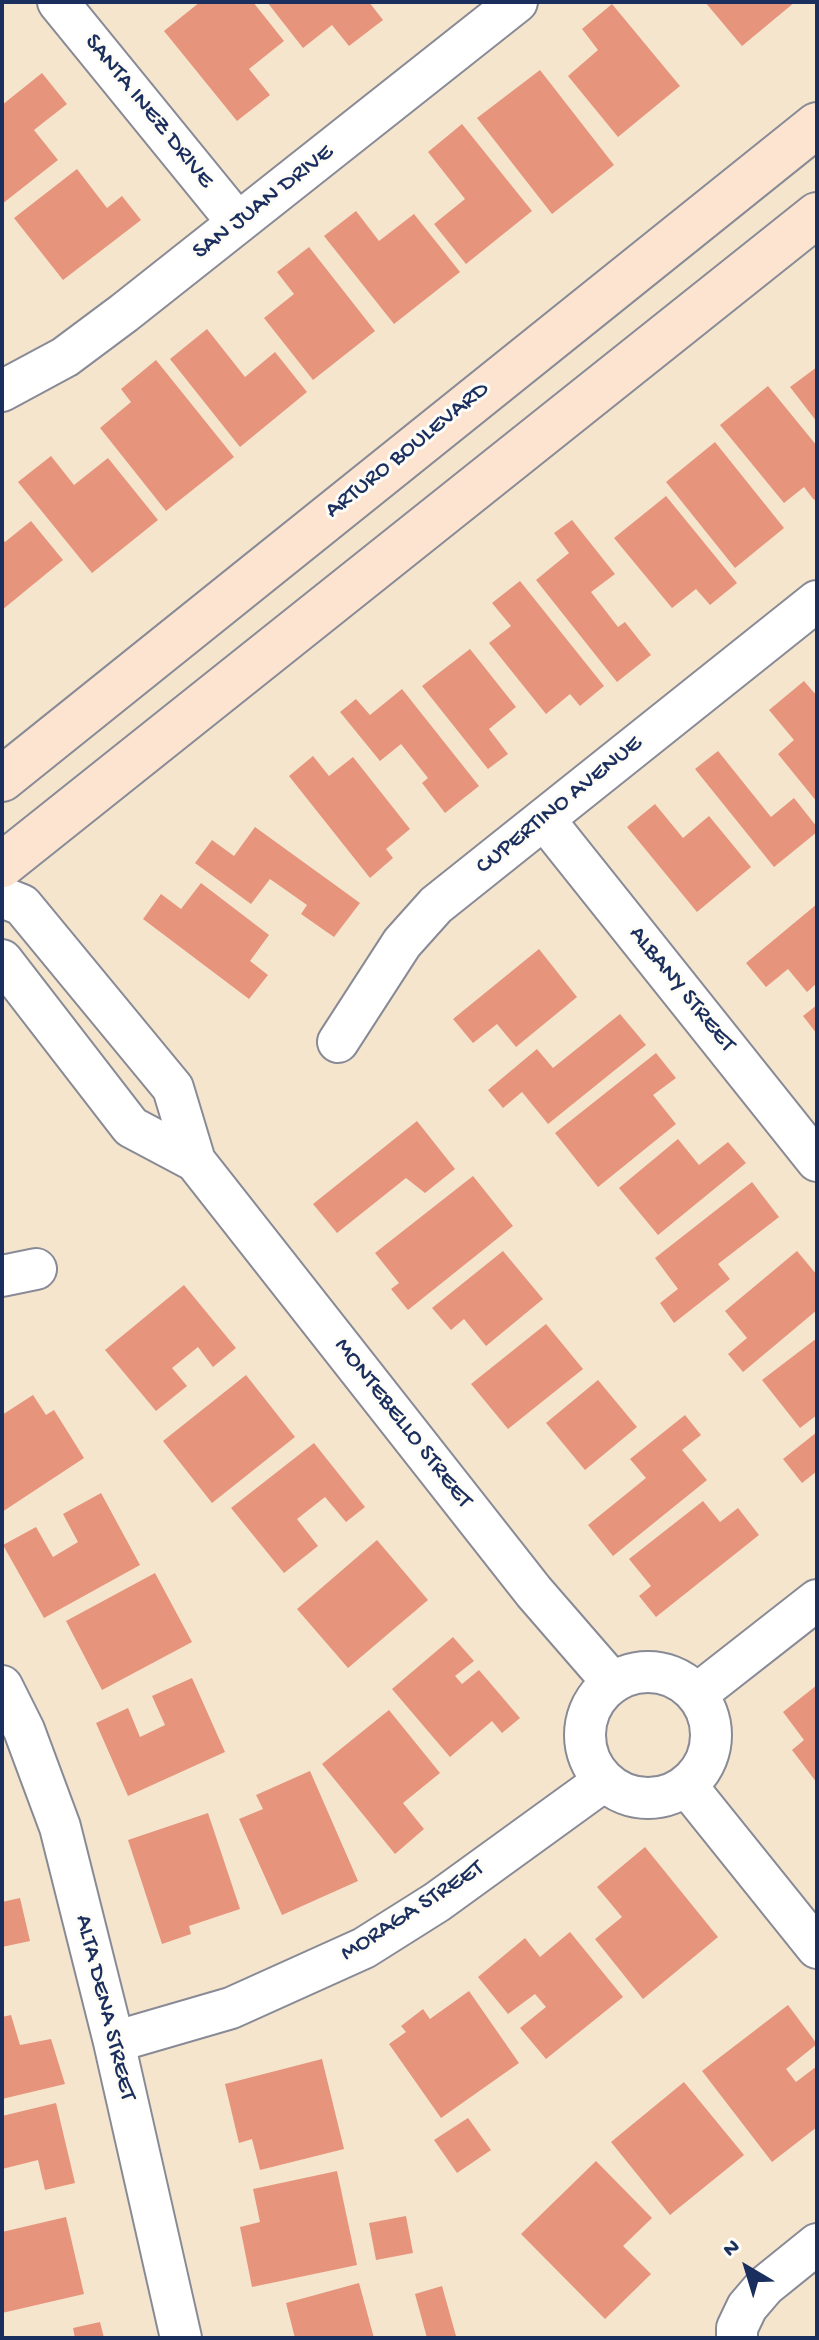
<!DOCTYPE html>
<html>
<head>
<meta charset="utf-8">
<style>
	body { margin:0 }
	#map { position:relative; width:819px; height:2340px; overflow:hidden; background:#f5e5cd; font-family:"Gochi Hand",sans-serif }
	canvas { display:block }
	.frame { position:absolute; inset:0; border:4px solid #1b2f5e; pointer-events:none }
	.north { position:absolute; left:707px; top:2228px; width:80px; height:80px; -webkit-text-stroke:6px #fdfcf7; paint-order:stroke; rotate:322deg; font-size:22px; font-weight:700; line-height:32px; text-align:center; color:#1b2f5e }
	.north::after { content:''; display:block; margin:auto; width:28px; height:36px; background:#1b2f5e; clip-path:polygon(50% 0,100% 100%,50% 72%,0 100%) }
</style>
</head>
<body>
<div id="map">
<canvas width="819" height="2340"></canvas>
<div class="frame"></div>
<div class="north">N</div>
</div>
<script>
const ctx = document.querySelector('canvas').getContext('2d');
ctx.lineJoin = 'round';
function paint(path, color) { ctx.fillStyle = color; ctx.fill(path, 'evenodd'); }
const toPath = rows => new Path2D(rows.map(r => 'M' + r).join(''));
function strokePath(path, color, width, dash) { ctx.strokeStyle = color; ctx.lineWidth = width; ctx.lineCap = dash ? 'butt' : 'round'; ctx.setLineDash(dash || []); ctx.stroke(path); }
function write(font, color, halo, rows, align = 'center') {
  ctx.font = font + ' "Gochi Hand",sans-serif'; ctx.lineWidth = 6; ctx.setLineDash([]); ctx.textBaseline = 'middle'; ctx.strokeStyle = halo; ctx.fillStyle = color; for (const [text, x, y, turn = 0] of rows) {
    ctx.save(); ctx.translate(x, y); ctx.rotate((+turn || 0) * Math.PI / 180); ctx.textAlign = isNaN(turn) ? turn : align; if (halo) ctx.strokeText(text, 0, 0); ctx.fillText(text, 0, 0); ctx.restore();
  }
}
const building = toPath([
	[200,2,253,2,284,41,249,69,270,95,237,121,164,31],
	[267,2,369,2,383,20,349,46,332,25,303,48],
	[705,2,795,2,742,46],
	[612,4,680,86,618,137,568,76,598,50,582,29],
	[540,70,614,165,552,214,477,118],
	[42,73,67,104,34,130,58,160,2,204,2,105],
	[462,124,532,211,466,264,434,224,465,199,428,152],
	[77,169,107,208,122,196,141,220,63,280,14,218],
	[356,211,379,241,414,214,460,272,394,324,324,236],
	[309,247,375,331,313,380,264,318,294,294,277,272],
	[207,329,245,377,275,352,307,392,240,447,170,359],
	[156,360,234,457,166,511,100,428,131,402,121,389],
	[817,367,817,422,790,387],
	[768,386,817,446,817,497,814,500,804,487,784,503,720,425],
	[715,442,784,528,735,568,666,482],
	[51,456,74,485,108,458,158,520,92,573,18,482],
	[666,496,737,583,710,605,696,589,672,608,614,538],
	[572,520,615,574,591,592,618,627,625,622,651,655,617,682,536,580,569,553,554,533],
	[31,521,63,560,2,610,2,538,5,542],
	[520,581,604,686,580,706,570,694,546,714,489,643,511,626,492,603],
	[470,649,516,707,489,729,508,754,488,769,422,686],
	[804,681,817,696,817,802,778,754,794,740,769,710],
	[402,689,479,786,445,813,422,783,428,778,401,744,380,761,340,712,356,699,370,715],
	[718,751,771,817,794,798,817,827,817,832,774,867,695,769],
	[313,756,329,776,353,757,410,829,386,849,393,858,370,878,289,776],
	[655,804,683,838,709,816,751,867,697,912,627,827],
	[255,827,360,903,334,937,301,914,307,905,270,879,251,904,195,863,212,840,234,856],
	[201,883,269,935,250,961,268,975,249,999,143,919,161,894,181,909],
	[817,904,817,983,807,992,788,969,766,987,746,963],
	[539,949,577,997,516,1047,497,1024,473,1043,453,1019],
	[817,1005,817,1034,803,1016],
	[620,1014,646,1045,548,1124,522,1092,503,1108,488,1090,537,1049,553,1068],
	[656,1053,676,1078,653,1095,676,1124,598,1187,555,1133],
	[417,1121,455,1169,425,1193,406,1178,337,1233,313,1204],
	[678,1139,699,1165,728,1142,746,1163,658,1235,619,1188],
	[473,1176,513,1226,408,1310,391,1289,399,1283,375,1253],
	[752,1182,779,1217,718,1264,730,1279,674,1323,660,1303,678,1289,655,1258],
	[503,1251,543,1299,486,1346,464,1319,451,1330,432,1308],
	[797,1251,817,1275,817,1310,743,1372,728,1354,747,1338,725,1311],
	[184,1285,236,1348,213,1367,198,1347,172,1368,187,1386,156,1411,105,1350],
	[546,1324,583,1369,508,1429,471,1384],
	[817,1338,817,1415,800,1428,762,1380],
	[246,1375,295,1437,212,1503,163,1441],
	[598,1380,637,1427,585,1470,546,1423],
	[33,1395,46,1415,54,1410,84,1458,2,1512,2,1415],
	[685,1415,701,1435,682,1450,707,1480,613,1556,588,1525,646,1478,630,1459],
	[817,1432,817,1471,802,1483,783,1459],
	[314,1443,365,1507,346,1522,325,1497,297,1519,318,1546,284,1573,231,1508],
	[101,1493,140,1565,44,1618,3,1545,36,1527,53,1557,78,1542,63,1514],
	[703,1501,720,1522,738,1508,759,1535,656,1617,639,1596,651,1586,629,1559],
	[377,1540,428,1600,348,1668,297,1609],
	[155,1573,192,1642,102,1690,66,1621],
	[453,1637,474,1661,455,1676,462,1684,479,1670,520,1718,502,1733,492,1721,450,1757,392,1689],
	[192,1678,225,1752,128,1796,96,1723,128,1708,140,1737,165,1725,152,1696],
	[817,1685,817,1783,792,1750,804,1740,783,1712],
	[389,1710,440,1773,403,1803,424,1829,395,1854,322,1764],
	[310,1771,358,1881,282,1915,239,1819,263,1809,256,1795],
	[208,1813,240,1909,189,1926,191,1934,162,1944,128,1840],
	[645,1847,718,1937,643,1999,595,1939,622,1917,597,1887],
	[20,1898,30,1941,2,1947,2,1902],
	[570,1932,623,1997,546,2059,520,2028,546,2007,535,1994,508,2014,478,1977,525,1938,540,1957],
	[469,1991,519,2063,441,2118,389,2044,406,2032,401,2026,423,2009,430,2019],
	[788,2005,817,2044,786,2069,796,2082,817,2066,817,2127,772,2162,702,2071],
	[11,2015,20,2045,51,2039,65,2084,2,2099,2,2017],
	[322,2059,344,2149,260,2170,252,2139,239,2143,225,2084],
	[684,2082,744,2155,670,2215,611,2142],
	[56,2103,75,2183,45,2190,38,2160,2,2169,2,2116],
	[468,2118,491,2150,457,2173,434,2140],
	[596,2161,652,2218,623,2246,651,2274,605,2319,521,2234],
	[337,2171,357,2265,252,2287,240,2227,260,2222,253,2189],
	[406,2216,413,2253,376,2260,369,2223],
	[66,2217,84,2294,2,2313,2,2232],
	[359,2283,374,2338,295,2338,286,2303],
	[442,2286,456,2336,427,2338,415,2294],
	[100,2322,104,2338,75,2338,73,2328]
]);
const street = toPath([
	[58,2,238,223],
	[2,391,65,357,124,313,517,2],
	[544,819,817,1161],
	[2,897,22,905,173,1088,195,1161,534,1592,613,1683],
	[2,960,131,1127,195,1161],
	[338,1042,402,943,436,905,817,601],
	[2,1276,36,1269],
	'585 1735a63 63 0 1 1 126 0a63 63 0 1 1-126 0Z',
	[2,1686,24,1730,60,1827,114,2042,181,2338],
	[697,1694,817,1600],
	[686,1785,817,1948],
	[114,2042,231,2008,364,1948,437,1902,604,1781],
	[737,2338,737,2328,747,2307,765,2286,817,2244]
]);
const secondary = toPath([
	[2,779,817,125],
	[2,865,817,215]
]);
const streetNames = [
	["SANTA INEZ DRIVE",148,112,51],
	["SAN JUAN DRIVE",264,203,-38],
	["ARTURO BOULEVARD",408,451,-39],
	["CUPERTINO AVENUE",560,806,-39],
	["ALBANY STREET",681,990,51],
	["MONTEBELLO STREET",402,1424,52],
	["MORAGA STREET",413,1912,-33],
	["ALTA DENA STREET",104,2008,76]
];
paint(building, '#e6947c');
strokePath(street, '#888a96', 44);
strokePath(secondary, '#888a96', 48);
strokePath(street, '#fff', 40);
strokePath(secondary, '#fde4d0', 44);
write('24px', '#1b2f5e', '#fdfcf7', streetNames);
</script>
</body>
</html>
